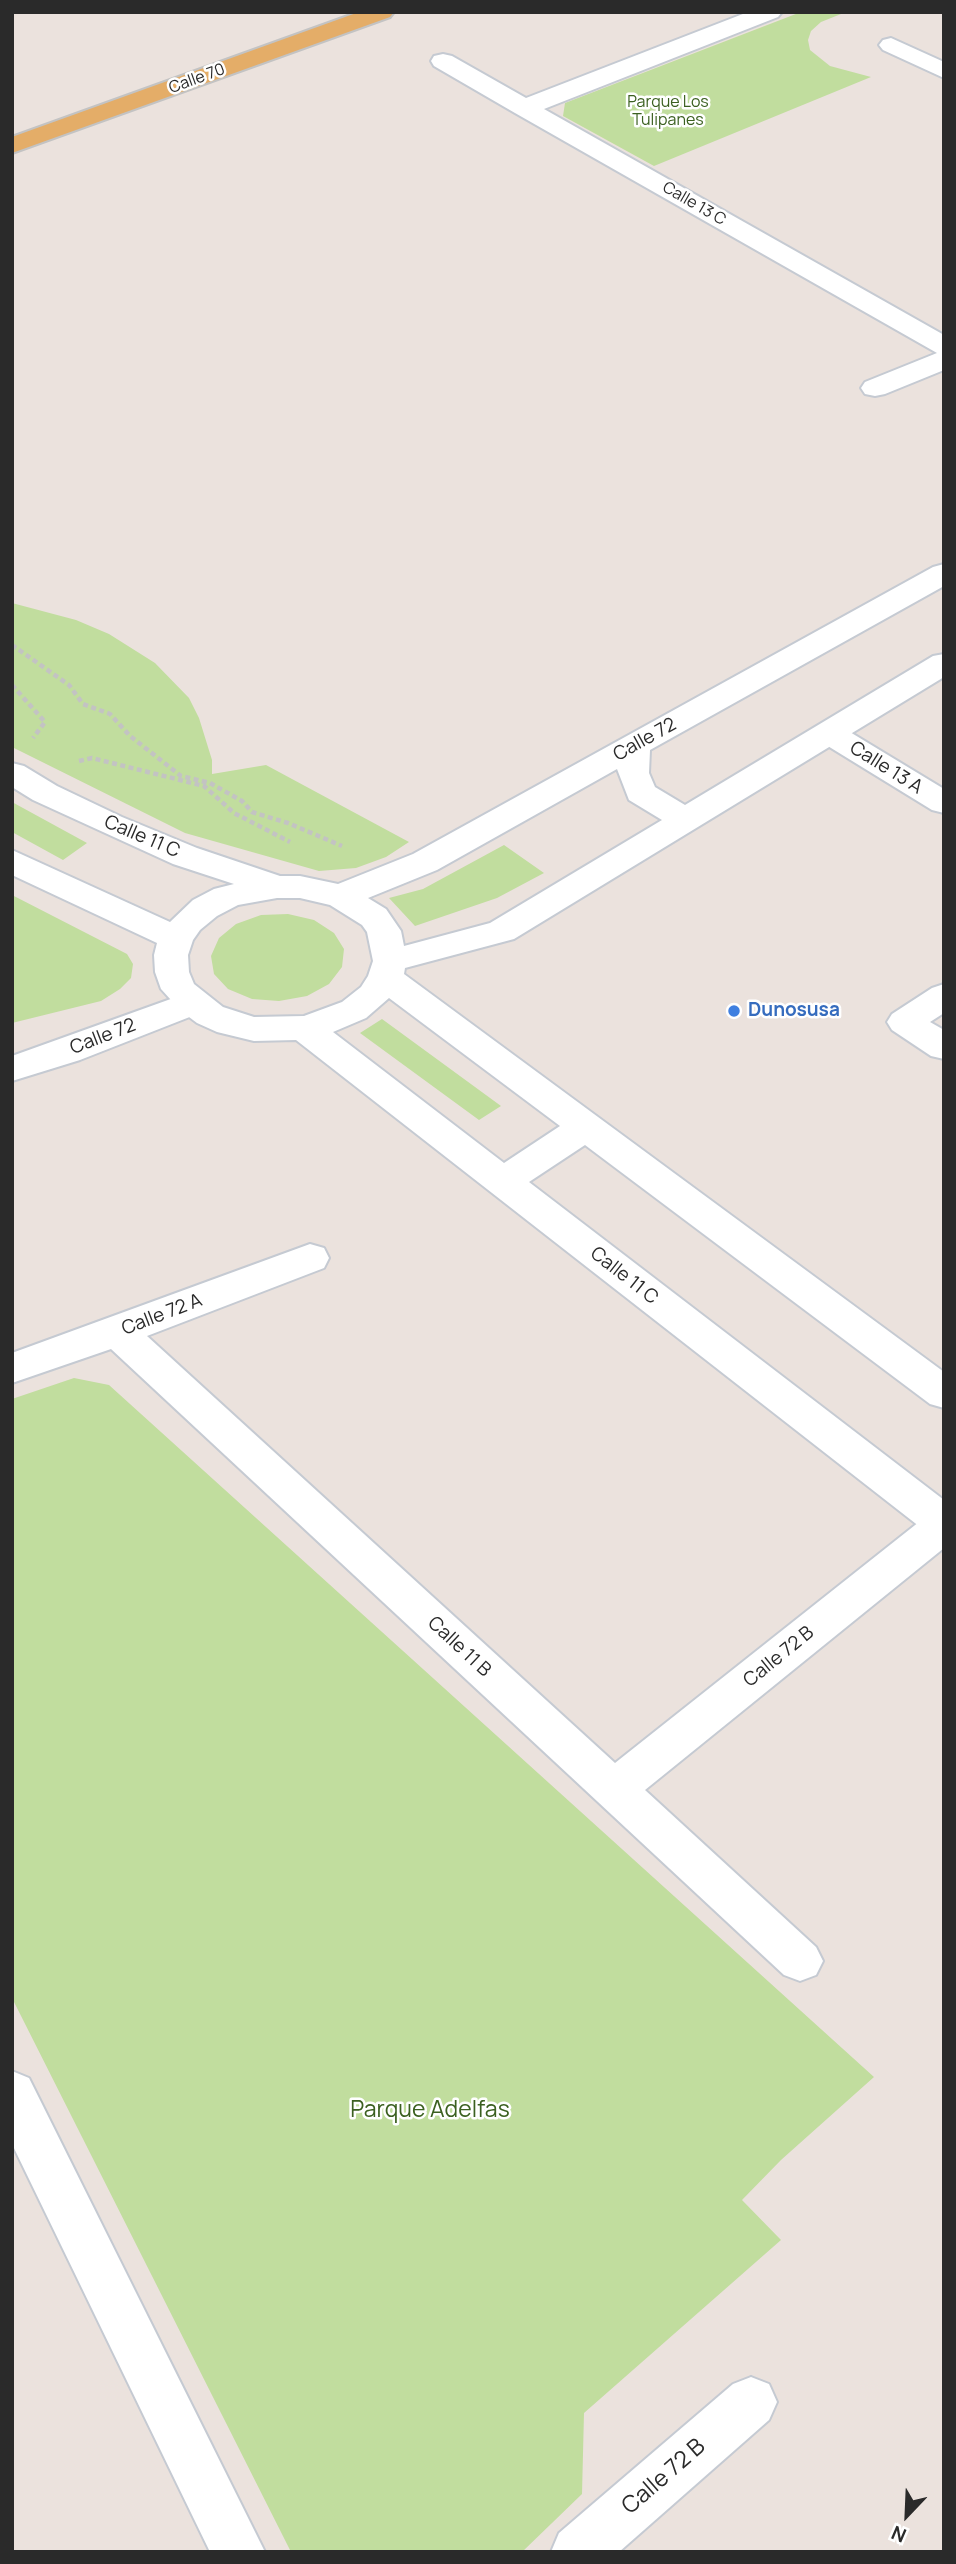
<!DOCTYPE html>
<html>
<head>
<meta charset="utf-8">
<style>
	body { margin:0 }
	#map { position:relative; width:956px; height:2564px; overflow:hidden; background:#ebe2dd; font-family:Manrope,sans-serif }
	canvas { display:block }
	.frame { position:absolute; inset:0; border:14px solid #2a2a2a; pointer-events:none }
	.north { position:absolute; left:872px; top:2480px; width:70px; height:70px; -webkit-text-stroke:5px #fff; paint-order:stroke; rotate:203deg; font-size:19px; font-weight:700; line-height:28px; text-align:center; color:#2a2a2a }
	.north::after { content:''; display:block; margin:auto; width:24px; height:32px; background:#2a2a2a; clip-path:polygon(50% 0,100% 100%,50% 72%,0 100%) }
</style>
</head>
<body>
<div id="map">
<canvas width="956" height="2564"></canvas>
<div class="frame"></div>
<div class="north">N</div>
</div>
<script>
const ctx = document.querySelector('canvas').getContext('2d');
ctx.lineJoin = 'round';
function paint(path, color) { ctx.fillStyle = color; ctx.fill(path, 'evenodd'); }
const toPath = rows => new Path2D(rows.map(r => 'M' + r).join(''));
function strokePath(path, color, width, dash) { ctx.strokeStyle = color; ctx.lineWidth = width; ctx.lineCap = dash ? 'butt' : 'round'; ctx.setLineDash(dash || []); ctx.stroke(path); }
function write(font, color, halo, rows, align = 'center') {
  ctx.font = font + ' Manrope,sans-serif'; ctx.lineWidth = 5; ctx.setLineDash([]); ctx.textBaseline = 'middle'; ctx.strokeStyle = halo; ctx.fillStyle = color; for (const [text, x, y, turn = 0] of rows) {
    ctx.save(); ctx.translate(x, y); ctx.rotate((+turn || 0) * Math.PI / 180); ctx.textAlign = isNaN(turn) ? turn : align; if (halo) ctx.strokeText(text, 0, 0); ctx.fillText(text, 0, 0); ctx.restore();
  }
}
const green = toPath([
	[801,12,846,12,821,22,811,31,808,40,810,50,830,66,871,77,654,166,563,116,565,103],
	[12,603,76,620,109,634,155,663,189,698,199,718,212,760,212,774,266,765,409,842,386,857,356,868,319,871,185,833,18,750,12,747],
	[12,802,87,843,63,860,12,832],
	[504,845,544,873,497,898,415,926,389,898,423,889],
	[12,895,127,954,133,964,131,978,120,989,101,1001,12,1023],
	[288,914,314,920,334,933,344,949,342,967,329,984,307,996,279,1001,252,999,228,989,214,974,211,956,219,938,236,924,261,915],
	[382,1019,501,1106,479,1120,360,1033],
	[74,1378,109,1385,874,2077,781,2160,742,2200,781,2240,584,2413,582,2494,522,2552,291,2552,12,1998,12,1399]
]);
const path = toPath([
	[12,645,69,685,83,704,110,714,130,736,181,776,210,783,242,801,252,812,288,823,342,846],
	[12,685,45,722,33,738],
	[79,761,92,758,204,786,234,813,290,842]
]);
const street = toPath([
	[748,12,782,12,778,17,544,109,944,335,944,370,885,394,875,396,865,394,861,388,865,382,937,353,515,113,434,66,431,61,434,56,443,54,452,56,526,98,748,12],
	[891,38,944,62,944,78,883,50,879,45,883,40,891,38],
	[829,723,840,726,944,789,944,813,932,810,818,740,813,733,818,726,829,723],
	[944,984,944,1013,930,1022,944,1030,944,1059,931,1056,892,1030,887,1022,892,1014,932,988,944,984],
	[193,991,205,995,211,1003,205,1011,80,1060,12,1081,12,1056,193,991],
	[310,1244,324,1248,329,1258,324,1268,147,1336,615,1763,929,1514,944,1509,944,1548,645,1790,816,1947,823,1961,816,1975,800,1981,784,1975,111,1349,12,1383,12,1353,310,1244],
	[12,2071,29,2078,265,2552,210,2552,12,2144,12,2071],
	[751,2377,769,2384,777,2402,769,2420,619,2552,551,2552,559,2533,733,2384,751,2377]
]);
const secondary = toPath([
	[944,564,944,586,650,750,649,773,655,787,685,805,933,656,944,654,944,677,514,939,405,968,404,974,944,1372,944,1408,930,1404,585,1145,529,1182,944,1500,944,1539,929,1534,296,1040,254,1041,217,1032,197,1023,181,1011,161,989,155,972,154,955,157,943,12,875,12,850,170,922,193,900,214,889,234,884,173,864,33,800,12,787,12,763,24,766,57,786,122,817,197,848,280,876,300,876,338,884,413,854,933,567,944,564],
	[617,769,629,800,662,820,490,923,404,946,401,931,386,909,368,898,437,870,617,769],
	[277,898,300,898,330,905,362,925,367,932,373,961,368,976,361,987,342,1002,304,1016,254,1017,223,1007,194,984,189,972,188,955,193,940,200,930,217,916,238,905,277,898],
	[389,998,560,1126,504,1163,333,1032,366,1018,389,998]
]);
const primary = toPath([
	[359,12,394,12,390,17,12,153,12,137,359,12]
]);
const markers = [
	[734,1011,7,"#3f7fe0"]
];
const farStreetnames = [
	["Calle 70",197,79,-20],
	["Calle 13 C",694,204,30]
];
const farParknames = [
	["Parque Los",668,103],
	["Tulipanes",668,121]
];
const streetNames = [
	["Calle 72",645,740,-29],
	["Calle 13 A",886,768,32],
	["Calle 11 C",142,837,23],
	["Calle 72",103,1037,-21],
	["Calle 11 C",624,1276,38],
	["Calle 72 A",162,1315,-21],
	["Calle 11 B",459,1647,43],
	["Calle 72 B",779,1657,-39]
];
const shopNames = [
	["Dunosusa",748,1011]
];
const nearParknames = [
	["Parque Adelfas",430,2111]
];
const nearStreetnames = [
	["Calle 72 B",664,2477,-41]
];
paint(green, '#c1dd9e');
strokePath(street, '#c5cad2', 4);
strokePath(secondary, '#c5cad2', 4);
strokePath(primary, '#c3c3c3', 4);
strokePath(path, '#c3c3c3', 4.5, [5, 3.5]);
paint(street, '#fff');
paint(secondary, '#fff');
paint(primary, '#e4ad68');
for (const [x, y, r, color] of markers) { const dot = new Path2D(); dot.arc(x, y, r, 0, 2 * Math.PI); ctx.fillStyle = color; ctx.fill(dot); strokePath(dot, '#fff', 2.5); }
write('16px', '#2a2a2a', '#fff', farStreetnames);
write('16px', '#3b6020', '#fff', farParknames);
write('19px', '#2a2a2a', '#fff', streetNames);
write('bold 19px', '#366cbe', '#fff', shopNames, 'left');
write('23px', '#3b6020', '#fff', nearParknames);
write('23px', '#2a2a2a', '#fff', nearStreetnames);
</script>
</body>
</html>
